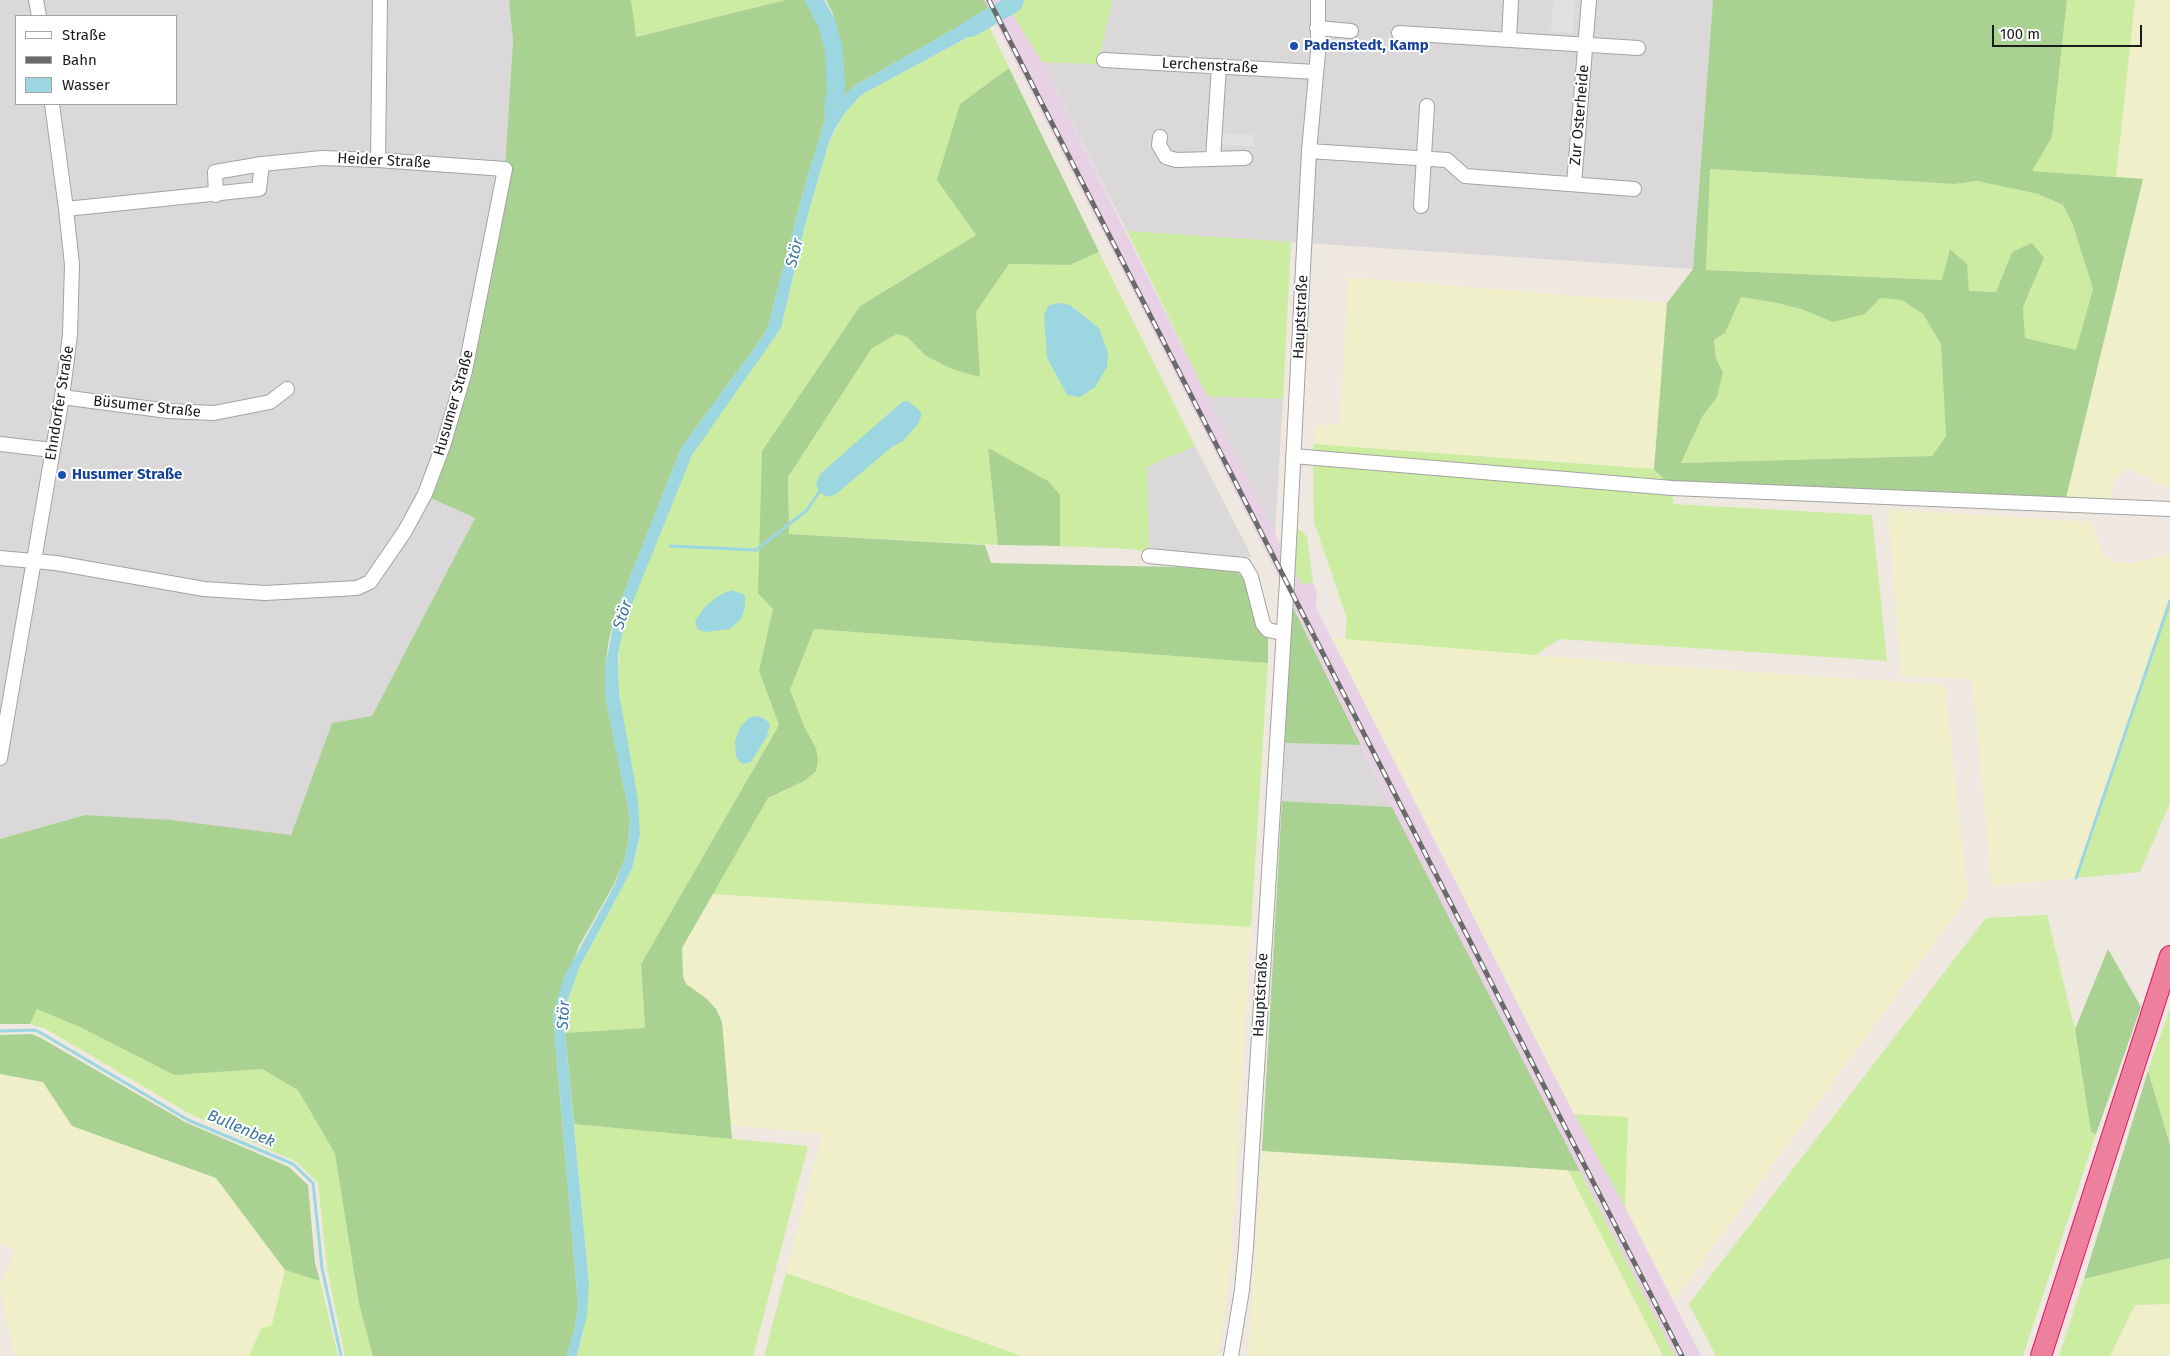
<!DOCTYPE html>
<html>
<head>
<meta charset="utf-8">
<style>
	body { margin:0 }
	#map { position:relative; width:2170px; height:1356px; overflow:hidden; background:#eee8e0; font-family:"Fira Sans",sans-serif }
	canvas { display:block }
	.legend { position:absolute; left:15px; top:15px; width:162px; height:90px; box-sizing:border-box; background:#fff; border:1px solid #a4a4a4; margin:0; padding:6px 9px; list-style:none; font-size:15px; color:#1c1c1c }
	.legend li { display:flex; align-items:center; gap:10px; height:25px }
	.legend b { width:25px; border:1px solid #a4a4a4 }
	.scale { position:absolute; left:1992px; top:25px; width:150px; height:22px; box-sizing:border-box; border:2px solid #1c1c1c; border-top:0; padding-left:6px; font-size:15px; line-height:18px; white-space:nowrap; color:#1c1c1c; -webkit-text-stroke:4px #fff; paint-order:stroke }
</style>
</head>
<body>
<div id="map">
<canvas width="2170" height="1356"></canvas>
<ul class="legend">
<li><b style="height:6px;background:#fff"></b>Straße</li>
<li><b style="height:6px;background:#6a6a6a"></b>Bahn</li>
<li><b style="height:14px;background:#9cd6e0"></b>Wasser</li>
</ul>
<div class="scale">100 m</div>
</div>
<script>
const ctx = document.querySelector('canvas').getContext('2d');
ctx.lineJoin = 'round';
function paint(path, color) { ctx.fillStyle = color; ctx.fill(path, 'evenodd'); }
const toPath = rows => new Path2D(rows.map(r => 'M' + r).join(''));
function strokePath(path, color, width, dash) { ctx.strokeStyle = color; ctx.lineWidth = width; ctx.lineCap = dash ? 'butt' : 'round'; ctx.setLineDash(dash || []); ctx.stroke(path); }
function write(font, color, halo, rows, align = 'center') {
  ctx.font = font + ' "Fira Sans",sans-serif'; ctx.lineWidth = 4; ctx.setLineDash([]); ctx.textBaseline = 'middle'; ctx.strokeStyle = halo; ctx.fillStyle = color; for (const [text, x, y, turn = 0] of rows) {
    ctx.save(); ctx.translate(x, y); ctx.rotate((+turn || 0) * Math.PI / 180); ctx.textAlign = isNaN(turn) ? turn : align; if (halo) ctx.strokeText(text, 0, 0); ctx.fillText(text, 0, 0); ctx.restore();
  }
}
const residential = toPath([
	[0,0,509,0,513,41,505,169,465,371,424,495,475,518,372,716,332,723,291,835,85,815,0,839],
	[16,16,176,16,176,104,16,104],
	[1113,0,1713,0,1693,269,1127,231,1042,62,1097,64],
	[1207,396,1283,399,1275,534],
	[1195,446,1252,557,1149,552,1147,466],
	[1285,743,1361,745,1392,807,1282,801]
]);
const industrial = toPath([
	[984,0,1004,0,1042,62,1282,548,1302,585,1313,582,1317,593,1316,608,1574,1114,1625,1207,1701,1356,1675,1356,1392,807,1279,577]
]);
const farmland = toPath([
	[2135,0,2170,0,2170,489,2139,473,2127,469,2115,477,2112,490,2112,508,2064,506,2143,179,2116,177],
	[1348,277,1667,303,1654,469,1313,444,1316,426,1340,423],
	[1888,509,2090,522,2104,555,2117,563,2131,563,2170,555,2170,601,2076,878,1992,886,1972,679,1901,676],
	[1332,638,1654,665,1945,685,1968,897,1674,1301,1625,1207,1628,1117,1574,1114],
	[712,894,1251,927,1231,1256,1225,1314,1217,1356,1022,1356,786,1273,822,1134,731,1125,722,1022,716,1009,707,999,686,984,683,976,682,948],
	[0,1074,43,1082,72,1126,216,1178,285,1270,272,1325,261,1329,249,1356,14,1356,0,1286,15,1249,0,1244],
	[1262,1151,1568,1170,1663,1356,1248,1356],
	[2170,1304,2170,1356,2110,1356,2135,1305]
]);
const grass = toPath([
	[631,0,786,0,635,37],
	[1004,0,1113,0,1097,64,1042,62],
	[2067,0,2135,0,2116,177,2031,171,2052,137],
	[989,26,1009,68,960,104,976,235,860,306,762,451,773,609,759,671,779,725,641,964,645,1028,565,1033,567,1003,579,968,632,869,638,846,640,835,619,693,619,644,629,609,688,463,699,443,781,328,806,221,829,142,844,114,861,95],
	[1710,169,1953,184,1977,181,2038,194,2063,205,2073,225,2093,289,2076,350,2025,339,2023,307,2033,286,2012,252,1996,292,1969,291,1967,264,1950,249,1943,280,1706,270],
	[1127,231,1291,242,1283,399,1207,396],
	[1099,252,1195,446,1147,467,1149,552,1130,549,1060,546,1060,495,988,449,998,545,789,534,788,477,872,348,897,334,907,337,926,356,976,312,1009,264,1070,265],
	[1061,303,1070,305,1099,328,1067,395,1047,358],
	[1741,297,1777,303,1801,309,1865,314,1879,297,1903,300,1923,314,1941,344,1946,436,1932,456,1681,463,1702,417,1717,397,1723,372,1716,359,1714,340,1725,333],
	[1313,444,1654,469,1672,488,1673,504,1872,515,1887,661,1559,639,1536,655,1345,639,1347,619,1314,522],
	[1295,528,1302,531,1307,537,1313,582,1302,585,1294,570],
	[2170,601,2170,803,2140,872,2076,878],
	[814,629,1268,663,1251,927,712,894,768,798,804,781,816,748,805,728,790,690],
	[2047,915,2075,1029,2091,1132,2096,1134,2023,1356,1716,1356,1689,1304,1986,918],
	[37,1008,82,1028,174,1075,262,1069,298,1090,335,1154,359,1304,373,1356,345,1356,327,1268,318,1183,297,1162,190,1114,46,1029,30,1024],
	[2170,1008,2170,1145,2148,1071],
	[1574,1114,1628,1117,1625,1207],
	[574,1124,808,1146,753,1356,577,1356,583,1335,589,1284],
	[1568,1170,1580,1171,1675,1356,1663,1356],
	[2170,1258,2170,1304,2135,1305,2110,1356,2059,1356,2084,1279],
	[285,1270,320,1281,338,1356,249,1356,261,1329,272,1325],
	[786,1273,1022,1356,764,1356]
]);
const forest = toPath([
	[509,0,631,0,636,37,786,0,808,0,819,19,828,47,828,97,824,123,802,196,768,327,764,335,681,448,616,613,609,640,605,667,605,695,630,818,628,844,624,861,613,886,579,946,553,1015,578,1304,575,1327,567,1356,373,1356,359,1304,335,1154,298,1090,262,1069,174,1075,82,1028,37,1009,30,1024,0,1024,0,839,85,815,170,820,291,835,332,723,372,716,475,518,424,495,443,446,505,169,513,41],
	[826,0,984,0,989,9,854,86,842,99,839,99,841,67,840,47,833,14],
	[1713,0,2067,0,2052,137,2032,171,2143,179,2064,506,1672,488,1654,469,1667,303,1693,269],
	[1710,169,1954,184,1977,181,2038,194,2063,205,2073,225,2093,289,2076,350,2025,338,2023,307,2044,258,2032,243,2012,252,1996,292,1969,291,1967,264,1950,249,1942,280,1706,270],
	[1741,297,1777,303,1801,309,1833,322,1865,314,1880,298,1902,300,1923,314,1941,344,1946,436,1932,456,1681,463,1702,417,1717,397,1723,372,1716,359,1714,340,1725,333],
	[1009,68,1099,252,1070,265,1009,264,976,312,980,377,952,369,926,356,907,337,897,334,872,348,788,477,789,534,985,545,991,563,1224,568,1236,570,1243,578,1257,621,1268,639,1268,663,814,629,790,690,805,728,816,748,818,760,816,771,804,781,768,798,682,948,683,976,686,984,707,999,716,1009,722,1022,732,1139,574,1124,565,1033,645,1028,641,964,779,725,759,671,773,609,758,593,762,451,860,306,976,235,937,180,960,104],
	[988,448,1048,481,1060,495,1060,546,998,545],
	[1292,605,1361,745,1285,743],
	[1282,801,1392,807,1580,1171,1262,1151],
	[2108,949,2141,1007,2096,1134,2091,1132,2075,1029],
	[32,1034,41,1038,185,1122,289,1167,308,1185,315,1263,320,1281,285,1270,216,1178,72,1126,43,1082,0,1074,0,1035],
	[2148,1071,2170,1145,2170,1258,2084,1279]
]);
const parking = toPath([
	[1553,0,1575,0,1573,33,1551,32],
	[1221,133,1254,135,1254,147,1221,145]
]);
const water = toPath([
	[989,9,996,22,861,95,844,114,835,129,829,142,806,221,781,328,692,455,624,624,618,655,619,693,638,800,640,835,632,869,579,968,567,1003,565,1033,589,1284,587,1315,577,1356,567,1356,575,1327,578,1304,553,1015,563,979,614,886,624,861,628,844,630,818,605,695,605,667,616,613,681,448,764,335,768,327,802,196,824,123,829,85,840,85,839,96,839,99,842,99,854,86],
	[1061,303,1070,305,1099,328,1108,353,1107,367,1095,387,1080,397,1067,395,1047,358,1044,315,1049,305],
	[908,401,921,412,921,417,918,424,903,441,892,447,836,494,827,497,819,492,816,483,821,473,902,402],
	[731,590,745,595,745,607,741,619,730,629,705,632,697,629,695,621,705,607,718,596],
	[757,716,765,719,770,724,767,736,751,762,742,764,736,757,735,741,740,727,750,717]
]);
const stream = toPath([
	[670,546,756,550,807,510,819,492],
	[2076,878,2170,601],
	[0,1031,35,1030,43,1034,188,1120,293,1164,313,1183,322,1268,341,1356]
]);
const river = toPath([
	[814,0,827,24,834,50,836,90,833,108],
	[971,28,1013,4,1015,0]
]);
const minor = toPath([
	[36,0,39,16],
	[1317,28,1351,31],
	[1399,33,1638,48],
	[1509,40,1511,0],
	[1104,60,1316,72],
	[1160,137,1159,145,1166,157,1176,160,1245,158],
	[1309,151,1447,160,1465,176,1634,189],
	[1213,159,1219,66],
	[378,160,380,0],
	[1574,184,1589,0],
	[1421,206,1427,106],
	[66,209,259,189,262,164],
	[62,397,168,411,214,413,270,402,287,389],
	[0,444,52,450],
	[1293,456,1672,488,2170,509],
	[1149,556,1244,565,1251,577,1263,624,1268,630,1282,633],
	[0,558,56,563,204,589,265,593,357,588,370,582,405,531,425,494,443,446,465,371,505,169,378,160,322,158,262,164,215,172,216,195],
	[0,758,62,397,70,335,72,265,66,209,52,104],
	[1231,1356,1242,1290,1246,1247,1287,581,1309,151,1318,53,1318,0]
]);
const highway = toPath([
	[2041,1356,2170,956]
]);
const rail = toPath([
	[989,0,1682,1356]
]);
const markers = [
	[1294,46,5,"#1a4fb4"],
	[62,475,5,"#1a4fb4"]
];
const transitNames = [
	["Padenstedt, Kamp",1304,46],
	["Husumer Straße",72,475]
];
const streetNames = [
	["Lerchenstraße",1210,66,3],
	["Zur Osterheide",1580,115,-85],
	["Heider Straße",384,161,3],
	["Hauptstraße",1301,317,-87],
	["Ehndorfer Straße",60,403,-81],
	["Husumer Straße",454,403,-74],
	["Büsumer Straße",147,407,6],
	["Hauptstraße",1261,995,-87]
];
const waterNames = [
	["Stör",795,253,-76],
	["Stör",623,615,-71],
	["Stör",564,1015,-86],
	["Bullenbek",241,1129,23]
];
paint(residential, '#dad8d8');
paint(industrial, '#e8d1e5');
paint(farmland, '#efefc9');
paint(grass, '#cceda1');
paint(forest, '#a9d191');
paint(parking, '#e0e0e0');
paint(water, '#9cd6e0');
strokePath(stream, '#9cd6e0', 3);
strokePath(river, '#9cd6e0', 18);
strokePath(minor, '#a3a3a3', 16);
strokePath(highway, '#e3166d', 22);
strokePath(minor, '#fff', 14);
strokePath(highway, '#ed809d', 20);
strokePath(rail, '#6a6a6a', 5);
strokePath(rail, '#fff', 3, [9]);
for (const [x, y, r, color] of markers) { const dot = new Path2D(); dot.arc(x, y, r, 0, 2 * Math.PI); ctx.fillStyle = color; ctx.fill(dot); strokePath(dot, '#fff', 2); }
write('bold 15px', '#164399', '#fff', transitNames, 'left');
write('15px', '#1c1c1c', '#fff', streetNames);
write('italic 16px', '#3c77a2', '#fff', waterNames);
</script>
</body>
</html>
